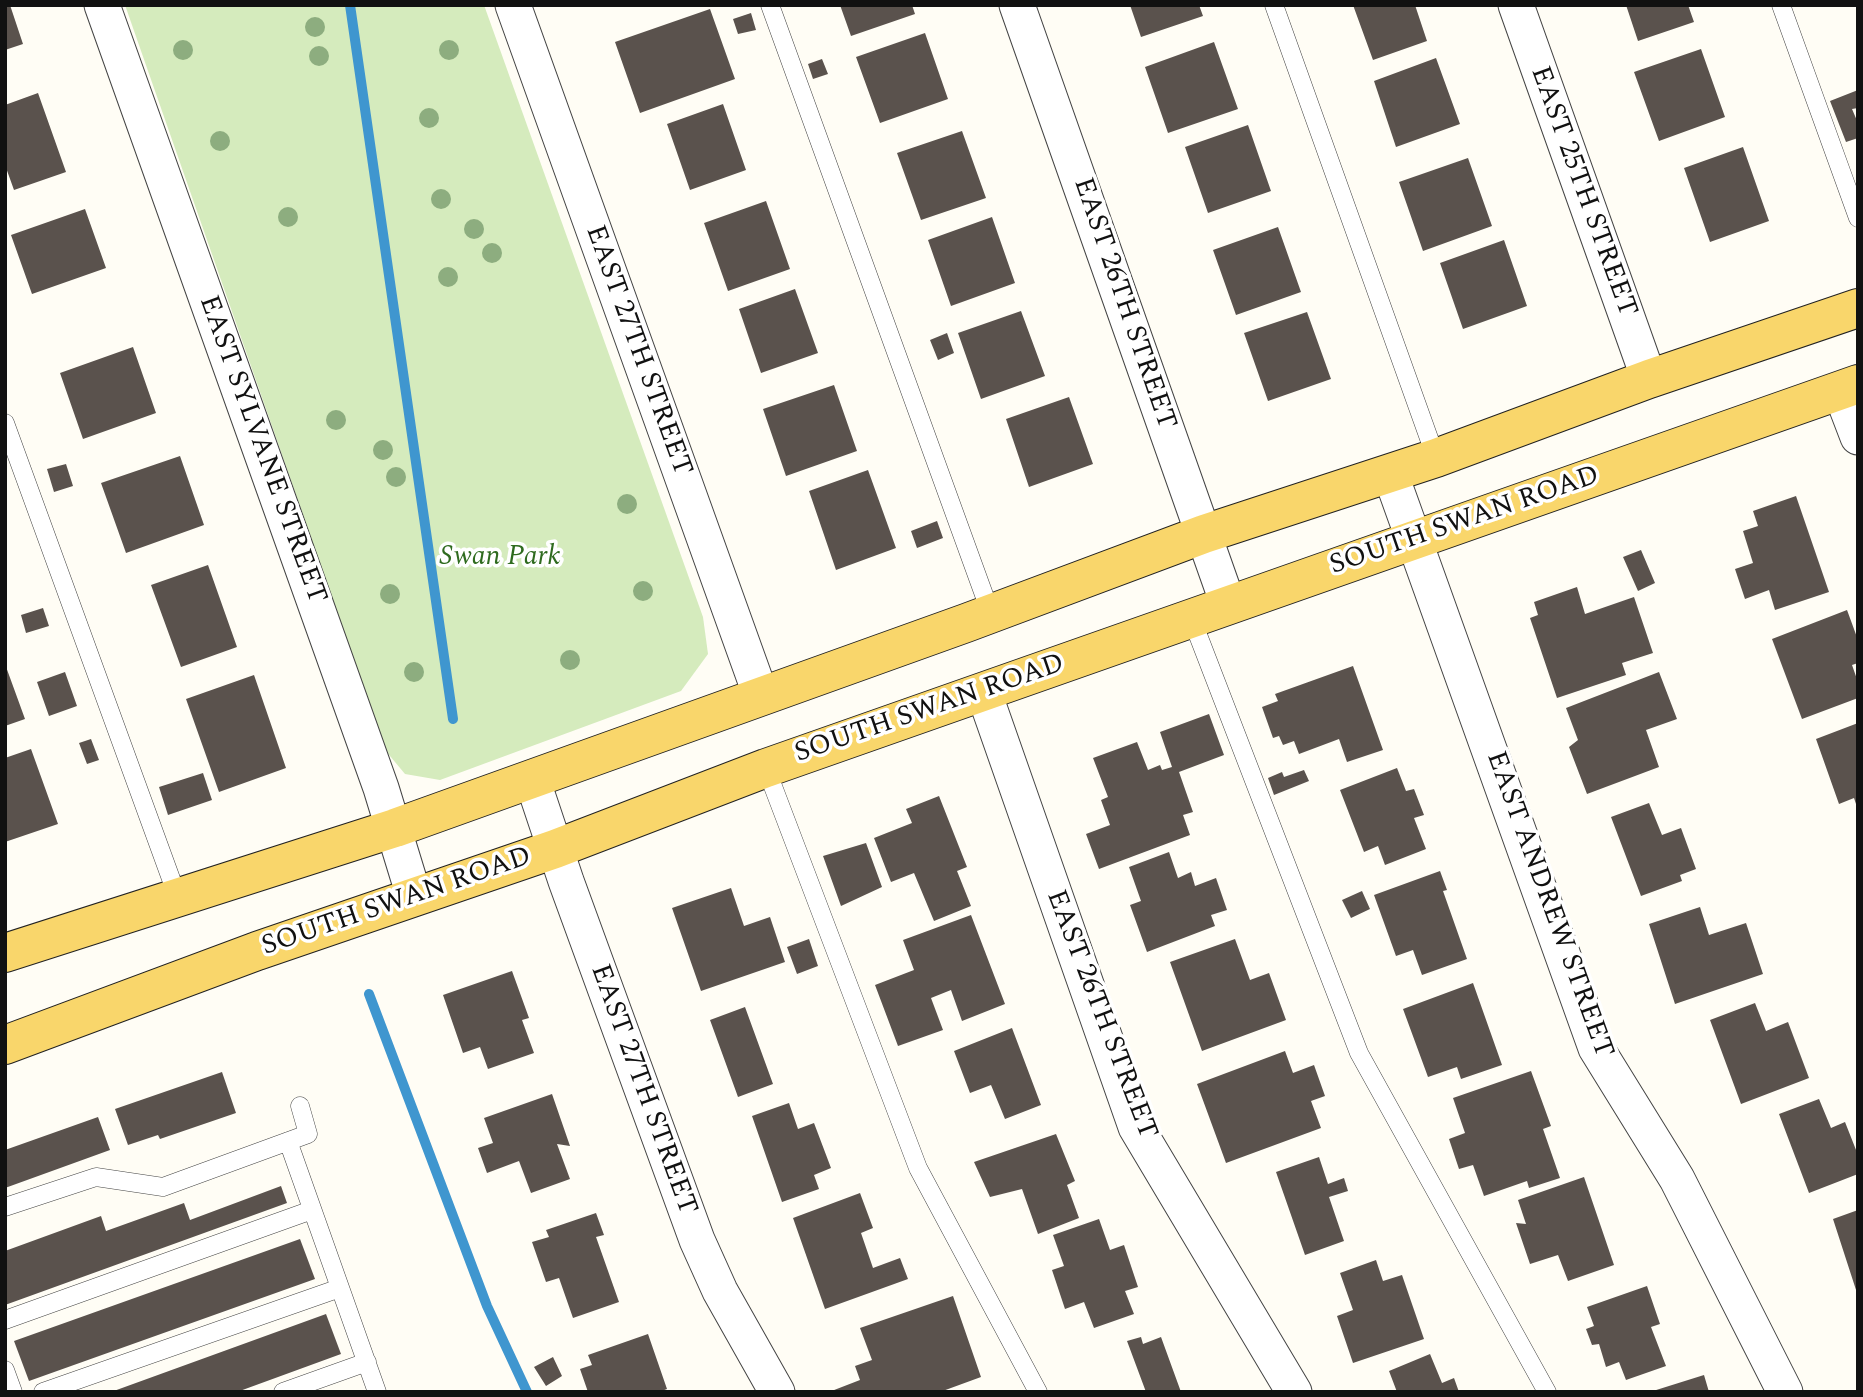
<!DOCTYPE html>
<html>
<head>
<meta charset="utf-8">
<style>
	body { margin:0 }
	#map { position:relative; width:1863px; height:1397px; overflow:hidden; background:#fffdf5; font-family:Spectral,serif }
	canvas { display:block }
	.frame { position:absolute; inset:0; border:7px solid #111; pointer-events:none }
</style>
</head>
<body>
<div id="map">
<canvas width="1863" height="1397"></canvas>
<div class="frame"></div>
</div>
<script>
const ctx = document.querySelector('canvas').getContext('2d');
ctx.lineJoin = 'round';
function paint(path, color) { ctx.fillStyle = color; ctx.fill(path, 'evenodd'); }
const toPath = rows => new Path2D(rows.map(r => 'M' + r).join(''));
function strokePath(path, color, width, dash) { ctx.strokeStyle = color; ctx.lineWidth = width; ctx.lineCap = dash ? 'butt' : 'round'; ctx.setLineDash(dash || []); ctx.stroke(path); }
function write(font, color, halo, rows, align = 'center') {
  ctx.font = font + ' Spectral,serif'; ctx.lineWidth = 7; ctx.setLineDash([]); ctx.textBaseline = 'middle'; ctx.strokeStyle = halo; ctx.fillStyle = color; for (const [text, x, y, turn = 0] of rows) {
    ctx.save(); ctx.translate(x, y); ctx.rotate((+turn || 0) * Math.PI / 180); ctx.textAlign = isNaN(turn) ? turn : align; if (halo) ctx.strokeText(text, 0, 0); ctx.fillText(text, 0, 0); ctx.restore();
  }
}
const green = toPath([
	[125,5,484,5,703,617,708,654,681,691,440,780,405,774,385,750]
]);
const stream = toPath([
	[350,5,453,719],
	[369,994,487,1306,527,1392]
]);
const building = toPath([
	[5,5,10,5,23,44,5,50],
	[840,5,912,5,915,14,851,36],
	[1130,5,1199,5,1203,16,1141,37],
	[1353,5,1415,5,1427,41,1373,60],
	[1626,5,1688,5,1694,22,1638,41],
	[710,9,735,79,640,113,615,42],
	[751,13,756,30,738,34,733,19],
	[925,33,948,99,880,123,856,57],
	[1214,42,1238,109,1168,133,1145,67],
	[1701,49,1725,117,1659,141,1634,72],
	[1436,58,1460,124,1396,147,1374,81],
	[822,59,828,74,813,79,808,64],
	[1858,90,1858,108,1852,109,1858,123,1858,138,1846,142,1830,101],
	[38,93,66,172,14,190,5,165,5,105],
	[723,104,746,170,690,190,667,124],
	[1248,125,1271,191,1208,213,1185,147],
	[962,131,986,198,921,220,897,153],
	[1743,147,1769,221,1710,242,1684,168],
	[1468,158,1492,226,1423,251,1399,182],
	[766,201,790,269,728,291,704,223],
	[85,209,106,268,32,294,11,235],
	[992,217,1015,283,951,306,928,240],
	[1278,227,1301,292,1236,315,1213,250],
	[1504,240,1527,306,1463,329,1440,263],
	[795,289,818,353,761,373,739,309],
	[1021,311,1045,376,981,399,958,333],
	[1307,312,1331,379,1268,401,1244,333],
	[947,333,954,353,938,360,930,340],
	[133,347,156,413,83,439,60,373],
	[834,385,857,451,786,476,763,409],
	[1069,397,1093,464,1029,487,1006,419],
	[180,456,204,525,126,553,101,483],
	[66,464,73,486,54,492,47,469],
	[868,470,896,548,836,570,809,491],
	[1796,496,1829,592,1775,610,1769,590,1745,599,1735,569,1753,563,1743,531,1758,526,1753,511],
	[937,521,943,538,917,548,911,531],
	[1641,550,1655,583,1638,591,1623,557],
	[208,565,237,647,181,667,151,585],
	[1577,587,1585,614,1634,597,1653,653,1622,663,1626,675,1557,698,1530,618,1538,615,1534,602],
	[43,608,49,626,26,633,21,615],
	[1847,610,1858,640,1858,663,1852,665,1858,682,1858,698,1802,719,1772,639],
	[5,664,25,719,5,726],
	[1353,666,1383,750,1347,762,1339,739,1299,754,1294,741,1283,745,1279,736,1273,738,1262,707,1278,701,1275,694],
	[65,672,77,706,49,716,37,682],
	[1659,672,1677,719,1646,730,1659,767,1587,794,1569,747,1578,740,1566,708],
	[254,675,286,768,219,792,186,699],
	[1209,714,1224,755,1179,772,1193,812,1183,815,1190,835,1099,869,1086,834,1110,825,1101,800,1108,797,1093,758,1137,742,1148,770,1160,765,1162,770,1172,767,1160,732],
	[1858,723,1858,807,1857,807,1854,798,1839,804,1816,739],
	[91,739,99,760,87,764,79,743],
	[31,749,58,824,5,842,5,758],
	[1397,768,1406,791,1414,789,1424,815,1414,818,1426,849,1385,865,1378,846,1364,852,1340,790],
	[1304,770,1309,781,1274,795,1268,778,1282,772,1284,777],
	[203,773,212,800,168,815,159,787],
	[939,796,967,867,957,871,971,906,934,921,914,873,891,882,874,838,912,823,906,809],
	[1649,803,1662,835,1681,828,1696,869,1680,875,1682,881,1641,896,1611,817],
	[866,843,882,887,841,906,823,856],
	[1169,852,1178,878,1191,872,1195,886,1216,878,1227,910,1211,915,1215,926,1147,952,1130,905,1141,901,1129,867],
	[1440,871,1447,890,1443,891,1467,959,1422,975,1413,950,1396,956,1374,895],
	[731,888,744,926,770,917,785,962,701,991,672,908],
	[1362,891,1370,909,1351,918,1342,900],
	[1700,907,1709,935,1746,923,1763,974,1675,1004,1649,924],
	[971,915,1005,1004,962,1021,951,990,931,998,943,1030,898,1046,875,985,914,970,903,940],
	[809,939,818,966,797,974,787,947],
	[1235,939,1250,980,1269,973,1286,1020,1202,1051,1170,962],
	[512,971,529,1018,522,1020,534,1053,488,1069,480,1047,463,1053,443,995],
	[1473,983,1502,1065,1461,1079,1457,1067,1428,1077,1403,1009],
	[1755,1003,1766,1031,1788,1022,1809,1078,1741,1104,1710,1020],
	[745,1007,773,1084,738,1097,710,1020],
	[1012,1028,1041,1105,1005,1119,991,1085,970,1093,954,1051],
	[1285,1051,1293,1073,1314,1065,1325,1096,1311,1101,1321,1128,1226,1163,1197,1084],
	[1531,1071,1551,1126,1543,1129,1560,1178,1529,1188,1527,1181,1484,1196,1473,1165,1459,1169,1449,1139,1465,1133,1453,1098],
	[222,1072,236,1113,160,1139,158,1135,128,1145,115,1109],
	[552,1094,570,1146,557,1144,570,1179,531,1193,519,1161,487,1173,478,1148,493,1143,484,1118],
	[1819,1099,1831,1128,1845,1122,1858,1155,1858,1174,1809,1193,1779,1114],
	[789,1103,798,1129,814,1123,831,1168,814,1175,819,1189,782,1202,752,1116],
	[98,1117,110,1150,5,1188,5,1150],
	[1056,1134,1075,1181,1067,1185,1079,1218,1038,1234,1022,1189,990,1197,974,1162],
	[1319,1157,1328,1184,1344,1178,1348,1191,1329,1197,1344,1241,1305,1255,1276,1172],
	[1584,1177,1614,1265,1568,1281,1558,1255,1530,1264,1516,1223,1526,1224,1518,1200],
	[281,1186,287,1203,5,1305,5,1251,101,1216,106,1231,184,1203,190,1220],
	[860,1193,873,1228,861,1233,873,1268,900,1258,908,1279,825,1309,793,1218],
	[1858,1210,1858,1293,1857,1293,1833,1219],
	[596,1213,604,1235,596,1237,619,1302,573,1318,559,1278,546,1282,532,1242,549,1237,546,1230],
	[1099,1219,1110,1250,1124,1245,1138,1287,1125,1291,1134,1314,1094,1328,1084,1302,1065,1309,1052,1270,1064,1266,1053,1235],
	[300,1239,315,1279,29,1381,14,1341],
	[1376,1260,1383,1281,1402,1275,1424,1339,1353,1363,1337,1316,1353,1310,1340,1273],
	[1647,1286,1660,1324,1651,1327,1666,1366,1626,1380,1619,1362,1606,1367,1599,1344,1592,1345,1586,1329,1594,1326,1587,1307],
	[953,1296,981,1377,940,1392,829,1392,860,1380,855,1366,872,1360,860,1328],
	[326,1314,341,1354,237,1392,111,1392],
	[648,1334,667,1389,659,1392,588,1392,580,1369,592,1365,588,1355],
	[1141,1337,1143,1344,1161,1337,1181,1392,1146,1392,1127,1341],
	[1430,1354,1442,1383,1454,1378,1459,1392,1397,1392,1389,1371],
	[553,1357,562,1376,546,1386,534,1367],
	[1704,1375,1709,1392,1653,1392,1653,1391]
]);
const service = toPath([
	[770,5,991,614],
	[1274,5,1436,458],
	[1781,5,1858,218],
	[5,423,178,898],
	[1191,617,1359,1053,1547,1392],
	[766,768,918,1168,1038,1392],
	[288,1141,377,1392],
	[5,1207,96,1177,163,1187,308,1134,300,1106],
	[5,1320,312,1210],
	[5,1370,13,1392],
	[43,1392,340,1288],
	[283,1392,367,1362]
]);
const minor = toPath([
	[102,5,381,788,414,896],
	[513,5,761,696],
	[1017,5,1228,604],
	[1516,5,1649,379],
	[1840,390,1858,437],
	[1390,473,1596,1048,1677,1179,1785,1392],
	[984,693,1136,1127,1294,1392],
	[532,779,566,881,697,1240,720,1291,777,1392]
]);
const primary = toPath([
	[5,953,395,828,966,623,1204,534,1436,458,1649,379,1858,308],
	[5,1045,257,951,555,849,766,768,1858,384]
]);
const trees = [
	[315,27],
	[183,50],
	[449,50],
	[319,56],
	[429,118],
	[220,141],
	[441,199],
	[288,217],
	[474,229],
	[492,253],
	[448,277],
	[336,420],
	[383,450],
	[396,477],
	[627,504],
	[643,591],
	[390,594],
	[570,660],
	[414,672]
];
const streetNames = [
	["EAST 25TH STREET",1582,192,70],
	["EAST 26TH STREET",1123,304,71],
	["EAST 27TH STREET",637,351,70],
	["EAST SYLVANE STREET",261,450,70],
	["SOUTH SWAN ROAD",1465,522,-19],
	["SOUTH SWAN ROAD",930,710,-19],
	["SOUTH SWAN ROAD",397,903,-19],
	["EAST ANDREW STREET",1548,905,70],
	["EAST 26TH STREET",1100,1015,69],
	["EAST 27TH STREET",642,1090,70]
];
const parkNames = [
	["Swan Park",500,559]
];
paint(green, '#d5ebbd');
strokePath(stream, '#3f96cf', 10);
paint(building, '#5a524d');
strokePath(service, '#444', 19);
strokePath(minor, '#444', 37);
strokePath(primary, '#222', 40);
strokePath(service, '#fff', 18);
strokePath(minor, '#fff', 35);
strokePath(primary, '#f9d66b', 38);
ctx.fillStyle = '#8dad7f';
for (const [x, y] of trees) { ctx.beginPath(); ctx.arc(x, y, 10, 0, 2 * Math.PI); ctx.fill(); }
write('28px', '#111', '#fff', streetNames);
write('italic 28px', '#2f6b1f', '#fff', parkNames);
</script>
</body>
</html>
